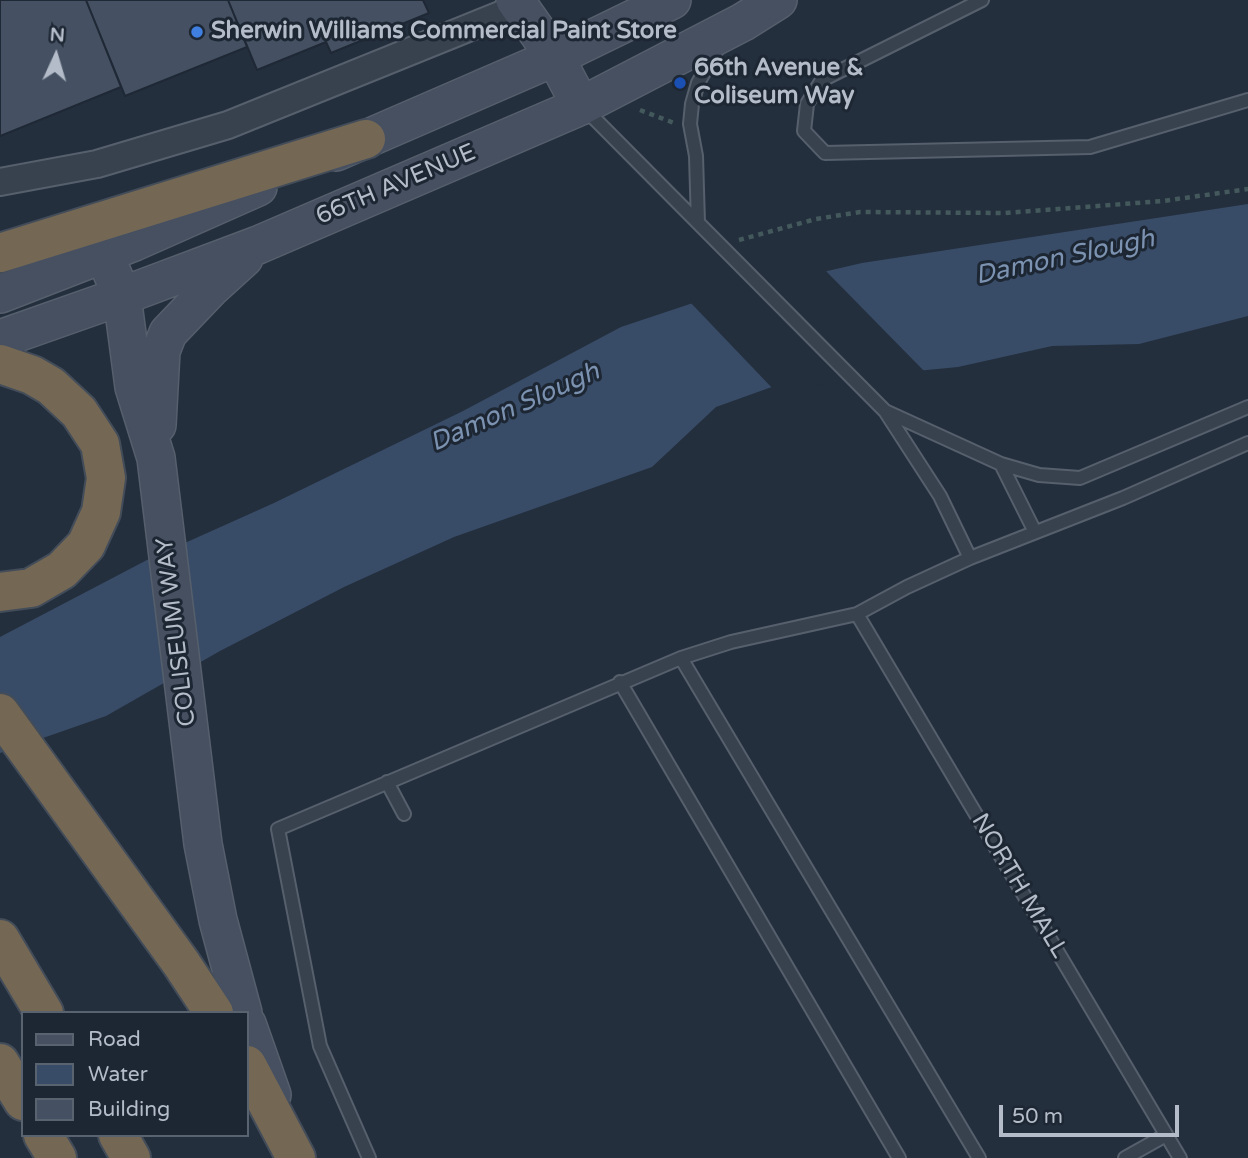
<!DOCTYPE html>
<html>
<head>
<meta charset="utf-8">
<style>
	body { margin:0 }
	#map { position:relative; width:1248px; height:1158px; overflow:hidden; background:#242f3e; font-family:"Varela Round",sans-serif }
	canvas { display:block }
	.legend { position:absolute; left:21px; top:1011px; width:228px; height:126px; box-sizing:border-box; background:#1d2633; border:2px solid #59626f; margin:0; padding:9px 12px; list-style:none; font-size:21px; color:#b4bcc9 }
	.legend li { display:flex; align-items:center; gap:14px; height:35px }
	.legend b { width:35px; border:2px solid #59626f }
	.north { position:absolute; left:21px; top:21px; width:70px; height:70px; -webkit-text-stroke:5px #1d2633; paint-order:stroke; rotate:4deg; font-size:19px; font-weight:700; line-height:28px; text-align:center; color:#b4bcc9 }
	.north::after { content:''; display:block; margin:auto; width:24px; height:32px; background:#b4bcc9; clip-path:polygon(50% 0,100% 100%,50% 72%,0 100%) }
	.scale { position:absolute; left:999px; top:1105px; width:180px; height:32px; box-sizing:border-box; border:4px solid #b4bcc9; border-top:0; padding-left:9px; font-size:21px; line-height:24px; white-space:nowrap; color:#b4bcc9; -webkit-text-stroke:5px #1d2633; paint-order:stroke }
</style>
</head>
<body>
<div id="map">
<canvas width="1248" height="1158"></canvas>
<ul class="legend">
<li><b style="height:9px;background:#465061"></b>Road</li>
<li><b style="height:19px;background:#394c67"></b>Water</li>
<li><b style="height:19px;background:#455162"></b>Building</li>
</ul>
<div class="north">N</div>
<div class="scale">50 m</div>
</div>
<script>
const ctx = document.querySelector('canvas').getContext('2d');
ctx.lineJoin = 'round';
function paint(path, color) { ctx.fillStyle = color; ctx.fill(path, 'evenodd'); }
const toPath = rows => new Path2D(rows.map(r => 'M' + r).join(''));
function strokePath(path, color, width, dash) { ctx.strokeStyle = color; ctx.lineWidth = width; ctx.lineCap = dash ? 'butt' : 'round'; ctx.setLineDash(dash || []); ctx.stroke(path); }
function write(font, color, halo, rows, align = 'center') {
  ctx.font = font + ' "Varela Round",sans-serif'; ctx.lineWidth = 6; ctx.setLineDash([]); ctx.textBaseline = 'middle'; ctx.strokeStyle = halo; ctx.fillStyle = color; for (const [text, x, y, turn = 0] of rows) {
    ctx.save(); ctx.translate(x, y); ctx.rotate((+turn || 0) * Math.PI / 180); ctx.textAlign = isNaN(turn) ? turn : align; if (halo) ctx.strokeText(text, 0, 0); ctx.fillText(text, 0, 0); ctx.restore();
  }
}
const water = toPath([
	[1248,204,1248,316,1139,344,1052,346,958,367,780,384,716,407,652,467,454,537,344,587,220,651,106,716,0,753,0,637,147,560,274,503,463,411,621,327,702,300,862,263]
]);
const pier = toPath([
	[823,268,926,373,774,390,689,301]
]);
const building = toPath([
	[0,0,86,0,121,87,0,136,0,0],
	[86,0,228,0,247,47,125,96,86,0],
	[228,0,423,0,429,13,331,53,326,42,257,70,228,0]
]);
const path = toPath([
	[640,110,674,123],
	[739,240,816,219,860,212,1005,213,1163,201,1248,189]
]);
const lane = toPath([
	[982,0,822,80,807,104,804,131,825,153,1090,147,1248,100],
	[584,108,885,411,940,496,970,558],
	[698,223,696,156,690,124,692,104,698,83,718,48],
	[885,411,1001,464,1039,475,1080,478,1248,407],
	[1001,464,1035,532],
	[857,614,1180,1158],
	[681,658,979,1158],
	[620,682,899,1158],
	[387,782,404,814],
	[369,1158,320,1046,278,829,681,658,731,642,857,614,907,587,970,558,1123,498,1248,443],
	[1125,1158,1166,1135]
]);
const street = toPath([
	[0,182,97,164,228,125,520,7]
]);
const secondary = toPath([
	[515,0,555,57,581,106],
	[336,152,555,57,672,0],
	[104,254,122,296,134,387,156,458,203,844,218,920,243,1013],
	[0,294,134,242,258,187],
	[0,339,122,296,258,245,581,106,743,22,778,0],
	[157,425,161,351,168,333,211,288,244,258],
	[247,1024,272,1095]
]);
const highway = toPath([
	[0,253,366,139],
	[0,364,32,375,51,386,79,412,100,444,106,478,101,512,86,545,62,570,31,588,0,592],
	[0,713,181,963,214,1013],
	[0,939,44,1013],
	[0,1063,23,1101],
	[247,1065,296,1158],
	[43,1135,57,1158],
	[118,1135,131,1158]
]);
const markers = [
	[197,32,7,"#3f7fe0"],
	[680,83,7,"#1a4fb4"]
];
const poiNames = [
	["Sherwin Williams Commercial Paint Store",211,32],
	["66th Avenue &",694,69],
	["Coliseum Way",694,97]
];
const streetNames = [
	["66TH AVENUE",396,185,-23],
	["COLISEUM WAY",177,632,-97],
	["NORTH MALL",1019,886,59]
];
const waterNames = [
	["Damon Slough",1065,258,-12],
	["Damon Slough",515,408,-24]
];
paint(water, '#394c67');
paint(pier, '#242f3e');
paint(building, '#455162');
strokePath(building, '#1f2835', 2);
strokePath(lane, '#565f6c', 16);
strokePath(street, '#565f6c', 30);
strokePath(secondary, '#565f6c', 40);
strokePath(highway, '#434c59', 42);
strokePath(path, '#44595c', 4.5, [5, 5]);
strokePath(lane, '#38414e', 12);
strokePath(street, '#38414e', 26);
strokePath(secondary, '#465061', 37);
strokePath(highway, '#746855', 38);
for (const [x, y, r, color] of markers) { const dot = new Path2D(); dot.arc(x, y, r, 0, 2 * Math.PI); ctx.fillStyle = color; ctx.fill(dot); strokePath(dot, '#1d2633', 2.5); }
write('bold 24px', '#b4bcc9', '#1d2633', poiNames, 'left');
write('24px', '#b4bcc9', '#1d2633', streetNames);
write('italic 26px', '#7c92b1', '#1d2633', waterNames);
</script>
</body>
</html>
